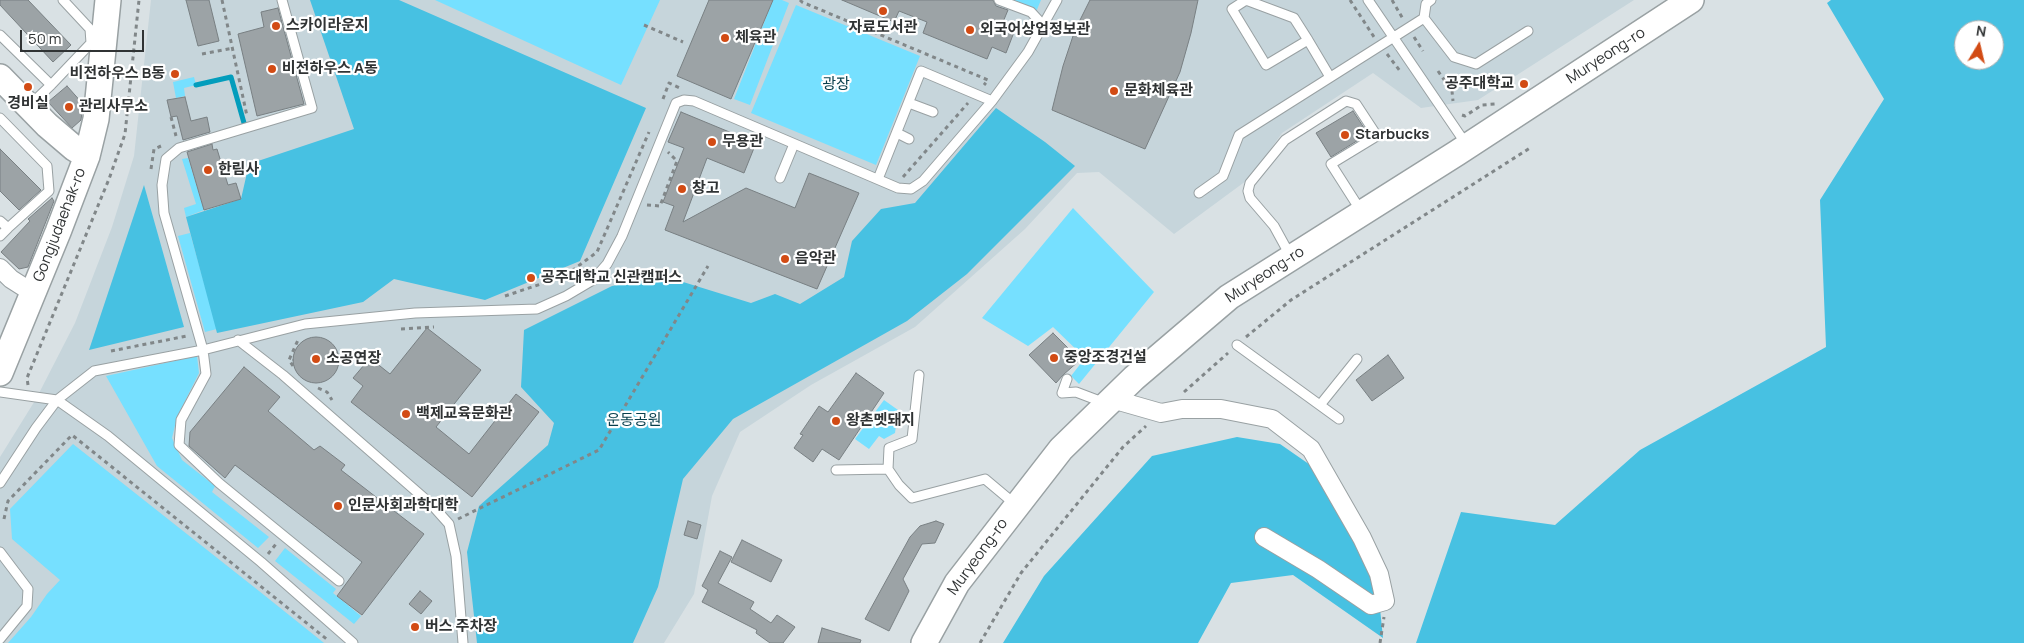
<!DOCTYPE html>
<html>
<head>
<meta charset="utf-8">
<style>
	body { margin:0 }
	#map { position:relative; width:2024px; height:643px; overflow:hidden; background:#d9e1e4; font-family:Manrope,sans-serif }
	canvas { display:block }
	.north { position:absolute; left:1954px; top:20px; width:50px; height:50px; box-sizing:border-box; background:#fff; border:1px solid #acadae; border-radius:50%; rotate:9deg; font-size:14px; font-weight:700; line-height:20px; text-align:center; color:#303334 }
	.north::after { content:''; display:block; margin:auto; width:18px; height:22px; background:#d24b14; clip-path:polygon(50% 0,100% 100%,50% 72%,0 100%) }
	.scale { position:absolute; left:20px; top:30px; width:124px; height:22px; box-sizing:border-box; border:2px solid #303334; border-top:0; padding-left:6px; font-size:15px; line-height:18px; white-space:nowrap; color:#303334; -webkit-text-stroke:4px #fff; paint-order:stroke }
</style>
</head>
<body>
<div id="map">
<canvas width="2024" height="643"></canvas>
<div class="north">N</div>
<div class="scale">50 m</div>
</div>
<script>
const ctx = document.querySelector('canvas').getContext('2d');
ctx.lineJoin = 'round';
function paint(path, color) { ctx.fillStyle = color; ctx.fill(path, 'evenodd'); }
const toPath = rows => new Path2D(rows.map(r => 'M' + r).join(''));
function strokePath(path, color, width, dash) { ctx.strokeStyle = color; ctx.lineWidth = width; ctx.lineCap = dash ? 'butt' : 'round'; ctx.setLineDash(dash || []); ctx.stroke(path); }
function write(font, color, halo, rows, align = 'center') {
  ctx.font = font + ' Manrope,"Noto Sans KR",sans-serif'; ctx.lineWidth = 4.5; ctx.setLineDash([]); ctx.textBaseline = 'middle'; ctx.strokeStyle = halo; ctx.fillStyle = color; for (const [text, x, y, turn = 0] of rows) {
    ctx.save(); ctx.translate(x, y); ctx.rotate((+turn || 0) * Math.PI / 180); ctx.textAlign = isNaN(turn) ? turn : align; if (halo) ctx.strokeText(text, 0, 0); ctx.fillText(text, 0, 0); ctx.restore();
  }
}
const built = toPath([
	[151,0,1634,0,1478,100,1421,108,1373,73,1282,133,1250,178,1174,234,1099,172,1077,173,1025,229,915,327,811,385,740,432,712,496,694,594,664,643,0,643,0,457,36,399,75,323,112,227,134,156]
]);
const green = toPath([
	[435,0,660,0,621,85],
	[773,0,782,0,789,3,750,105,734,99],
	[1005,0,1041,0,1036,12],
	[796,5,920,56,876,165,751,113],
	[194,77,196,85,184,88,185,96,176,98,173,82],
	[188,158,204,210,186,217,184,208,196,204,182,159],
	[1073,208,1154,292,1079,384,1071,376,1085,358,1053,327,1028,346,982,318],
	[190,233,217,329,205,332,178,236],
	[197,356,199,373,177,417,172,438,182,460,215,486,212,492,269,537,258,548,157,466,106,376],
	[884,400,898,410,895,433,884,439,879,436,869,449,855,439],
	[73,444,259,591,324,643,8,643,31,617,47,594,60,580,12,539,10,509],
	[285,548,336,589,333,593,361,616,354,624,275,561]
]);
const forest = toPath([
	[310,0,399,0,646,108,580,261,485,300,394,279,363,302,217,333,186,217,241,199,249,164,354,129],
	[1831,0,2024,0,2024,643,1416,643,1461,512,1555,525,1640,450,1826,347,1820,200,1884,99,1827,3],
	[1964,30,1994,30,1994,60,1964,60],
	[996,108,1045,142,1075,166,967,274,907,321,733,419,683,479,658,587,633,643,477,643,467,552,479,506,548,445,554,423,521,387,524,330,612,286,667,277,751,303,775,294,800,304,844,277,852,241,881,209,915,203],
	[144,185,184,327,89,350],
	[1237,437,1280,444,1316,469,1377,579,1383,638,1293,575,1231,583,1198,643,1003,643,1044,576,1152,456]
]);
const stream = toPath([
	[196,85,231,77,244,123]
]);
const building = toPath([
	[0,0,28,0,71,45,53,62,0,5,0,0],
	[186,0,209,0,219,41,198,46,186,0],
	[709,0,773,0,731,99,677,76,709,0],
	[842,0,993,0,996,6,1008,10,1003,22,1016,27,1006,53,992,47,987,59,923,33,927,22,899,11,894,22,842,0],
	[1090,0,1198,0,1191,33,1180,72,1145,149,1052,110,1063,66,1075,30,1090,0],
	[278,8,304,104,257,116,238,34,264,27,261,12,278,8],
	[67,86,83,104,81,120,72,128,48,102,67,86],
	[185,97,191,121,207,117,210,132,183,140,177,116,171,117,167,100,185,97],
	[1353,111,1368,134,1331,157,1316,133,1353,111],
	[681,112,756,143,744,173,707,158,683,222,746,188,795,208,809,173,859,193,817,289,665,230,674,206,663,202,684,148,668,142,681,112],
	[212,144,213,150,217,149,228,185,236,183,241,199,204,210,187,152,212,144],
	[0,149,41,190,19,210,0,191,0,149],
	[52,198,54,201,28,267,19,269,1,252,30,221,28,219,52,198],
	[427,328,481,370,436,427,469,454,516,394,539,412,472,497,351,402,363,386,353,378,370,358,390,374,427,328],
	[1053,333,1080,360,1063,375,1056,383,1029,355,1053,333],
	'293 360a23 23 0 1 1 46 0a23 23 0 1 1-46 0Z',
	[1388,355,1404,378,1372,401,1356,380,1388,355],
	[244,367,280,397,268,411,314,450,320,446,345,465,341,470,424,534,362,615,337,596,362,562,235,465,225,478,189,446,190,432,244,367],
	[856,373,884,393,839,460,822,449,813,462,794,448,803,435,800,434,819,406,828,412,856,373],
	[688,521,701,525,697,539,684,535,688,521],
	[936,521,944,524,935,543,922,544,903,579,909,591,889,631,865,619,910,537,920,526,936,521],
	[742,540,782,560,771,582,731,562,742,540],
	[720,551,732,557,718,583,754,602,750,609,771,623,777,615,795,627,783,643,770,643,756,633,757,630,702,602,708,590,702,586,720,551],
	[420,591,432,601,421,614,409,604,420,591],
	[822,628,861,640,860,643,818,643,822,628]
]);
const path = toPath([
	[222,0,247,116],
	[800,0,802,2,988,80,984,85],
	[1350,0,1374,37],
	[1392,0,1403,19],
	[644,25,683,42],
	[1414,37,1423,51],
	[202,54,233,48],
	[1387,54,1400,71],
	[1438,71,1452,91,1453,101],
	[663,99,669,83,682,89],
	[1462,115,1465,116,1482,105,1495,104],
	[171,117,176,136],
	[151,169,154,149,161,146],
	[903,177,968,103],
	[647,205,660,206,677,161,668,152],
	[505,296,565,276,597,252,649,132],
	[401,329,434,327],
	[1246,337,1291,300,1530,148],
	[111,351,187,336],
	[293,366,289,360,298,340,300,340],
	[28,385,27,378,109,179,125,134,139,0],
	[318,388,327,392,332,400],
	[1184,392,1228,353],
	[4,519,8,501,72,435,329,641],
	[458,519,599,450,708,266],
	[268,554,276,544],
	[980,643,1021,573,1123,447,1146,426],
	[1380,643,1384,617]
]);
const lane = toPath([
	[282,0,312,108,179,148,166,159,162,185,164,213,203,350,206,374,181,420,179,445,219,483,339,581],
	[999,0,1031,12,1043,25],
	[1246,0,1294,18,1308,40,1266,65,1232,9,1246,0],
	[1368,0,1466,144],
	[1424,18,1426,4,1431,0],
	[0,35,51,85,29,106],
	[1308,40,1330,77],
	[51,85,91,43,90,29,63,0],
	[909,103,933,112],
	[0,118,47,166,49,191,8,228],
	[897,133,909,139],
	[780,178,794,144],
	[878,179,921,71,992,101],
	[1199,193,1223,176,1239,135,1424,18,1454,57,1476,64,1528,31],
	[0,221,8,228,0,236],
	[1291,257,1274,226,1250,198,1248,191,1250,183,1285,140,1346,101,1356,104,1377,136,1331,164,1361,211],
	[238,340,283,375,432,505,449,524,456,556,463,643],
	[1237,345,1339,419],
	[919,375,912,439,889,448,888,469,899,485,912,498,985,479,1016,505],
	[1067,379,1062,393,1076,392,1105,403],
	[0,392,57,400,108,436,261,562,353,643],
	[1320,405,1357,359],
	[836,470,888,469],
	[0,483,36,428,57,400,94,371,203,350,305,324,415,313,537,309,566,296,593,280,607,264,622,236,676,103,684,100,694,101,898,188,911,189,923,181,992,101,1028,52,1057,0],
	[0,552,28,589,27,606,0,639]
]);
const street = toPath([
	[0,268,11,279,33,293],
	[1112,399,1161,413,1182,409,1221,409,1272,419,1311,449,1362,538,1379,574,1385,601,1371,605,1318,569,1264,537]
]);
const secondary = toPath([
	[0,77,47,125,74,148,87,156],
	[0,373,58,232,87,156,96,119,108,0],
	[924,643,957,583,1061,449,1134,378,1229,297,1457,153,1691,0]
]);
const markers = [
	[883,11,5,"#d24b14"],
	[276,26,5,"#d24b14"],
	[970,30,5,"#d24b14"],
	[725,38,5,"#d24b14"],
	[272,69,5,"#d24b14"],
	[175,74,5,"#d24b14"],
	[1524,84,5,"#d24b14"],
	[28,87,5,"#d24b14"],
	[1114,91,5,"#d24b14"],
	[69,107,5,"#d24b14"],
	[1345,135,5,"#d24b14"],
	[712,142,5,"#d24b14"],
	[208,170,5,"#d24b14"],
	[682,189,5,"#d24b14"],
	[785,259,5,"#d24b14"],
	[531,278,5,"#d24b14"],
	[1054,358,5,"#d24b14"],
	[316,359,5,"#d24b14"],
	[406,414,5,"#d24b14"],
	[836,421,5,"#d24b14"],
	[338,506,5,"#d24b14"],
	[415,627,5,"#d24b14"]
];
const poiNames = [
	["스카이라운지",286,26],
	["자료도서관",883,28,"center"],
	["외국어상업정보관",980,30],
	["체육관",735,38],
	["비전하우스 A동",282,69],
	["비전하우스 B동",165,74,"right"],
	["공주대학교",1514,84,"right"],
	["문화체육관",1124,91],
	["경비실",28,104,"center"],
	["관리사무소",79,107],
	["Starbucks",1355,135],
	["무용관",722,142],
	["한림사",218,170],
	["창고",692,189],
	["음악관",795,259],
	["공주대학교 신관캠퍼스",541,278],
	["중앙조경건설",1064,358],
	["소공연장",326,359],
	["백제교육문화관",416,414],
	["왕촌멧돼지",846,421],
	["인문사회과학대학",348,506],
	["버스 주차장",425,627]
];
const streetNames = [
	["Muryeong-ro",1606,56,-33],
	["Gongjudaehak-ro",60,225,-69],
	["Muryeong-ro",1265,275,-33],
	["Muryeong-ro",978,557,-54]
];
const parkNames = [
	["광장",836,85],
	["운동공원",634,421]
];
paint(built, '#c6d5db');
paint(green, '#76e0ff');
paint(forest, '#47c1e2');
strokePath(stream, '#039dbc', 5);
paint(building, '#9ca3a6');
strokePath(building, '#798083', 1);
strokePath(lane, '#99a1a3', 11);
strokePath(street, '#99a1a3', 20);
strokePath(secondary, '#99a1a3', 28);
strokePath(path, '#818789', 3, [4, 4]);
strokePath(lane, '#fff', 9);
strokePath(street, '#fff', 18);
strokePath(secondary, '#fff', 25);
for (const [x, y, r, color] of markers) { const dot = new Path2D(); dot.arc(x, y, r, 0, 2 * Math.PI); ctx.fillStyle = color; ctx.fill(dot); strokePath(dot, '#fff', 2); }
write('bold 15px', '#303334', '#fff', poiNames, 'left');
write('15px', '#303334', '#fff', streetNames);
write('15px', '#073f4d', '#fff', parkNames);
</script>
</body>
</html>
